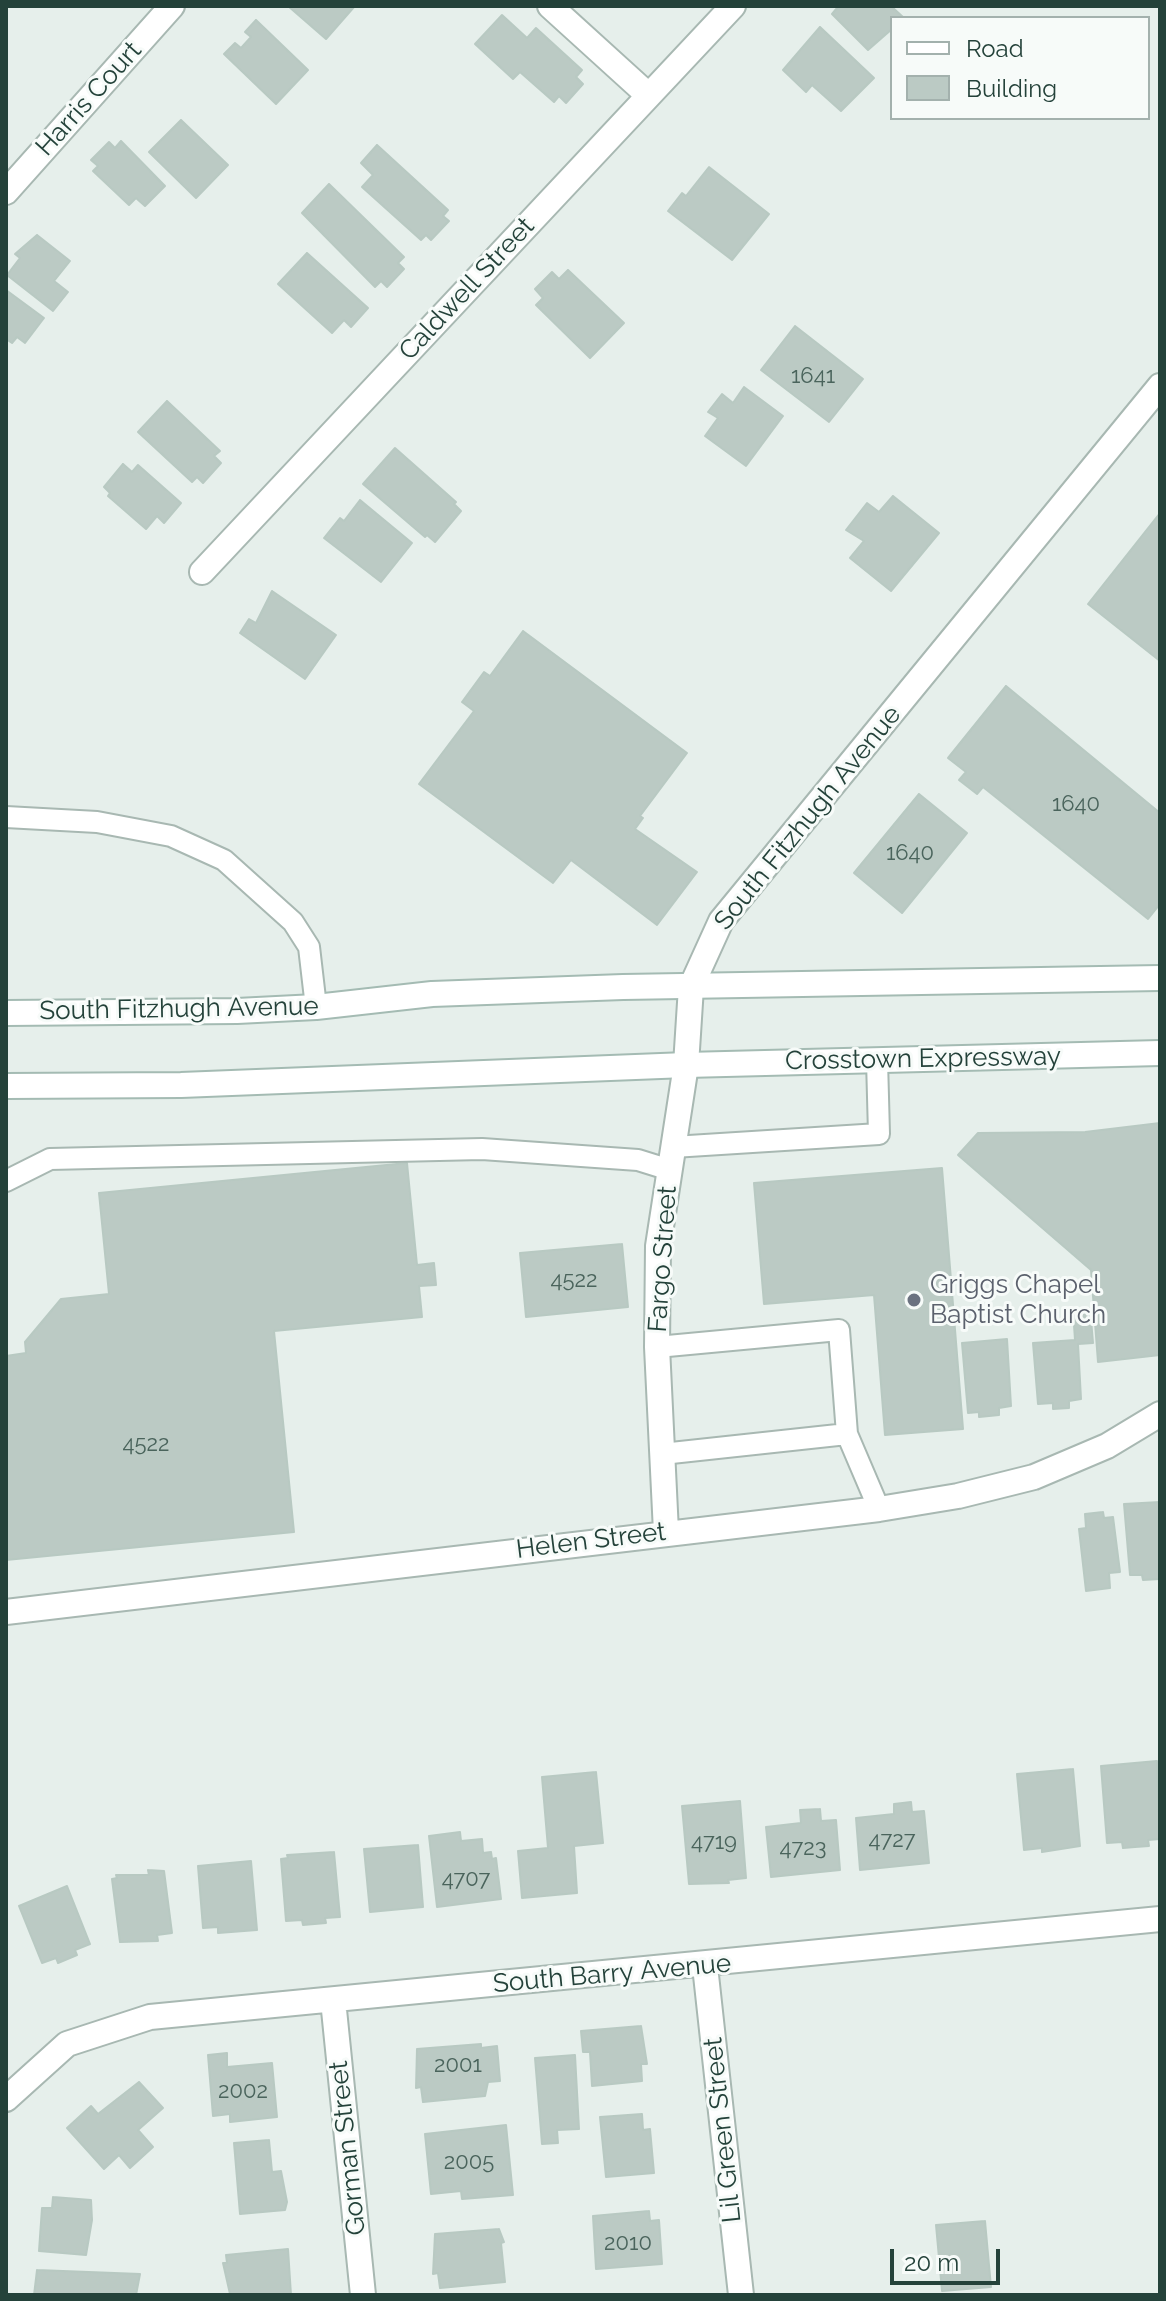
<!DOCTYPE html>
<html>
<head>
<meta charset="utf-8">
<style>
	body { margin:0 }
	#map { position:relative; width:1166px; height:2301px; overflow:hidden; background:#e6efeb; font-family:Raleway,sans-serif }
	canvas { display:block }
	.frame { position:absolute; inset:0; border:8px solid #24423a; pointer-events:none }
	.legend { position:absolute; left:890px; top:16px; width:260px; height:104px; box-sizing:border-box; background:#f7fbf9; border:2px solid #a3b1ad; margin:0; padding:10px 14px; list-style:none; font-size:24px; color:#24423a }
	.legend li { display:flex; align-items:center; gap:16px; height:40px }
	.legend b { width:40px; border:2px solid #a3b1ad }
	.scale { position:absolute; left:890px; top:2249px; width:110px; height:36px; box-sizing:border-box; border:4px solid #24423a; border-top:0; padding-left:10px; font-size:24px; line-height:28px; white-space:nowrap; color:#24423a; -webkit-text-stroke:6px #f7fbf9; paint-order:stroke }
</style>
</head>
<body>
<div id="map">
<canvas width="1166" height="2301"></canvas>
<div class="frame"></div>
<ul class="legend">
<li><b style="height:10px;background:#fff"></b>Road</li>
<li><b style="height:22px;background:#bbcac4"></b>Building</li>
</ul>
<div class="scale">20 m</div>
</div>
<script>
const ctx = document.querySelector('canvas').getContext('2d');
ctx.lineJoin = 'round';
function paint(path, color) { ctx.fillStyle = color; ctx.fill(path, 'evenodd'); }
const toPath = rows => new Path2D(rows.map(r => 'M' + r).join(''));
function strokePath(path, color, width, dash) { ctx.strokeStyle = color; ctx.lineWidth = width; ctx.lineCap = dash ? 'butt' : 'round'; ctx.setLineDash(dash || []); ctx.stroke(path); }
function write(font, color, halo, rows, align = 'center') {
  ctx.font = font + ' Raleway,sans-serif'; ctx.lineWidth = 6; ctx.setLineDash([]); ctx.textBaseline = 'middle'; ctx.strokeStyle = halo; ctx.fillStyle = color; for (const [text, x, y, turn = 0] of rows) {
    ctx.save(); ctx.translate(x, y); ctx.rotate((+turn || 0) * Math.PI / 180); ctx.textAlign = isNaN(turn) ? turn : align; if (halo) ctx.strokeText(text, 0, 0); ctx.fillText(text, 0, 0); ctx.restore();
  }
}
const building = toPath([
	[288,6,352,6,354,7,326,39,288,6],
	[835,6,891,6,904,18,892,18,892,29,868,50,832,14,837,8,835,6],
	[502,15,527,38,536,28,582,70,576,77,583,84,566,103,559,96,554,102,520,72,513,79,475,44,502,15],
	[256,20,308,70,276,104,224,54,235,43,241,48,251,37,245,32,256,20],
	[820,27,874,78,841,111,812,85,806,92,783,70,820,27],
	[181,120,228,165,196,198,149,152,181,120],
	[121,141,165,186,145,206,136,198,129,205,93,171,98,166,91,160,109,142,115,148,121,141],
	[377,145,448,210,443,216,449,221,431,240,426,235,421,240,362,187,373,175,361,163,377,145],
	[709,167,769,214,732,260,668,211,682,193,686,196,709,167],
	[329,184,404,257,398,263,404,269,387,287,381,281,375,287,302,213,329,184],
	[37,235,70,261,54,281,68,292,53,311,7,275,20,258,15,254,37,235],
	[307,253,368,308,351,327,344,320,332,333,278,284,307,253],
	[568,270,624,323,590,358,536,305,543,298,535,289,552,272,559,279,568,270],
	[6,290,44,318,25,343,17,337,12,343,6,339,6,290],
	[795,326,863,379,829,422,761,370,795,326],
	[744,387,783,416,746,466,705,436,718,418,708,412,722,394,733,403,744,387],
	[167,401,220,451,214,456,221,463,203,483,197,477,192,482,138,432,167,401],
	[395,448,456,502,454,504,461,511,435,542,427,535,425,537,363,484,395,448],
	[123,464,132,472,138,465,181,503,164,523,157,516,146,529,108,496,110,493,104,487,123,464],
	[893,496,939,533,891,591,850,558,864,541,846,530,867,503,879,512,893,496],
	[360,500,412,543,381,582,324,538,340,518,344,521,360,500],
	[1160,513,1160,661,1088,604,1160,513],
	[272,591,336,635,305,679,240,633,249,619,256,623,272,591],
	[523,631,687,753,640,816,643,818,635,829,697,872,657,925,571,860,553,883,419,784,474,711,462,702,484,672,490,676,523,631],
	[1006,686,1160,813,1160,904,1148,919,983,787,977,794,959,780,966,772,948,758,1006,686],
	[919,794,967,833,902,913,854,873,919,794],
	[1160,1123,1160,1355,1098,1362,1091,1270,958,1155,978,1133,1085,1132,1160,1123],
	[407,1163,417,1265,434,1263,436,1285,419,1286,422,1317,274,1331,294,1532,6,1560,6,1356,26,1353,25,1342,61,1299,109,1294,99,1193,407,1163],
	[942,1168,963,1429,885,1435,874,1295,764,1304,754,1183,942,1168],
	[622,1244,628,1307,526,1317,520,1253,622,1244],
	[1090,1308,1093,1343,1078,1344,1081,1399,1069,1401,1069,1408,1053,1409,1053,1403,1038,1404,1033,1343,1075,1340,1073,1310,1090,1308],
	[1007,1339,1011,1406,999,1408,999,1415,979,1417,979,1412,968,1413,962,1343,1007,1339],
	[1160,1502,1160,1579,1143,1580,1142,1575,1130,1575,1124,1504,1160,1502],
	[1103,1512,1104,1518,1113,1517,1120,1572,1109,1573,1110,1588,1086,1591,1079,1529,1086,1528,1085,1514,1103,1512],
	[1157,1761,1160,1839,1148,1840,1149,1846,1135,1847,1123,1848,1122,1842,1107,1843,1101,1766,1157,1761],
	[1073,1769,1080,1846,1042,1852,1042,1848,1024,1850,1017,1774,1073,1769],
	[596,1772,603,1843,574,1846,577,1893,522,1898,518,1851,548,1848,542,1777,596,1772],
	[740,1801,746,1878,728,1880,729,1883,689,1884,682,1806,740,1801],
	[911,1802,912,1812,924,1811,929,1863,860,1870,856,1818,894,1814,894,1804,911,1802],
	[820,1809,821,1821,836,1820,840,1870,771,1877,766,1827,801,1823,800,1810,820,1809],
	[460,1832,461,1841,482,1839,483,1853,491,1852,492,1859,496,1858,501,1899,437,1907,429,1836,460,1832],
	[418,1845,423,1907,370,1912,364,1849,418,1845],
	[334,1852,340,1917,325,1918,326,1923,303,1925,302,1920,286,1921,281,1859,288,1858,287,1855,334,1852],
	[251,1861,257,1930,218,1933,218,1927,203,1928,198,1866,251,1861],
	[148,1870,164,1871,172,1933,157,1935,158,1941,120,1942,112,1879,117,1878,116,1875,149,1875,148,1870],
	[67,1886,90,1944,75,1950,77,1955,58,1963,56,1958,42,1963,19,1906,67,1886],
	[641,2026,647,2064,641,2064,642,2081,592,2086,590,2052,583,2052,581,2031,641,2026],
	[481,2044,481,2048,497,2046,500,2081,488,2082,485,2096,423,2102,421,2087,416,2088,417,2049,481,2044],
	[227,2053,227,2067,272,2063,277,2117,230,2122,230,2114,213,2116,208,2055,227,2053],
	[575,2055,579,2129,557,2130,558,2143,542,2144,535,2058,575,2055],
	[139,2082,163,2108,138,2130,153,2147,130,2168,119,2155,104,2169,67,2128,91,2106,98,2114,139,2082],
	[642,2114,643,2130,650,2129,654,2173,606,2177,600,2117,642,2114],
	[506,2125,513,2195,462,2199,461,2191,431,2194,425,2134,506,2125],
	[269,2140,272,2172,281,2171,287,2202,285,2210,240,2214,234,2143,269,2140],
	[53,2197,91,2200,92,2220,86,2255,39,2251,42,2208,52,2208,53,2197],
	[649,2211,650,2221,659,2220,662,2264,596,2269,593,2216,649,2211],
	[985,2221,991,2287,942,2291,936,2225,985,2221],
	[499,2229,504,2242,501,2243,505,2282,440,2288,438,2273,433,2274,435,2234,499,2229],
	[288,2249,291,2295,224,2295,230,2294,223,2263,227,2263,226,2255,288,2249],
	[37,2270,140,2274,136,2295,34,2295,37,2270]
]);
const lane = toPath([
	[6,817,97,822,171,836,224,860,293,922,309,947,316,1007],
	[673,1147,879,1134,877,1060],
	[6,1181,50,1159,482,1149,638,1160,670,1170],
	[657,1347,839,1330,847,1434,662,1454],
	[847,1434,879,1509]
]);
const street = toPath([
	[550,6,648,95],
	[6,192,172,6],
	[202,572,733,6],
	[666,1532,657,1347,658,1246,686,1065,691,987,721,921,1160,386],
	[6,1612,879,1509,958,1496,1034,1477,1107,1446,1160,1414],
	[705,1966,741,2295],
	[333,2000,363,2295],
	[6,2099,67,2044,150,2017,1160,1919]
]);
const secondary = toPath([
	[6,1013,237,1011,316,1007,432,994,623,987,1160,978],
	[6,1086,181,1085,686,1065,1160,1053]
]);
const markers = [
	[914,1300,8,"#6b7280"]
];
const numberNames = [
	["1641",813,376],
	["1640",1076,804],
	["1640",910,853],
	["4522",574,1280],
	["4522",146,1444],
	["4727",892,1840],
	["4719",714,1842],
	["4723",803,1848],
	["4707",466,1879],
	["2001",458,2065],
	["2002",243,2091],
	["2005",469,2162],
	["2010",628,2243]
];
const streetNames = [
	["Harris Court",89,99,-48],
	["Caldwell Street",467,289,-47],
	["South Fitzhugh Avenue",808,818,-51],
	["South Fitzhugh Avenue",179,1009,-1],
	["Crosstown Expressway",923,1059,-1],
	["Fargo Street",663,1259,-86],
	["Helen Street",591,1541,-7],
	["South Barry Avenue",612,1974,-5],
	["Lil Green Street",723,2130,-96],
	["Gorman Street",348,2148,-96]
];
const worshipNames = [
	["Griggs Chapel",930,1285],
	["Baptist Church",930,1315]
];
paint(building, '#bbcac4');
strokePath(building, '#b8c9c2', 2);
strokePath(lane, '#a8b8b2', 24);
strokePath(street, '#a8b8b2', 28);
strokePath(secondary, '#a4bbb3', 28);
strokePath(lane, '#fff', 20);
strokePath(street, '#fff', 24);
strokePath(secondary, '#fff', 24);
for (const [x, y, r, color] of markers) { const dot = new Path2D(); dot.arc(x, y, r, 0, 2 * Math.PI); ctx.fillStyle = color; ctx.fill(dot); strokePath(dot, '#f7fbf9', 3); }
write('22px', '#4a645c', null, numberNames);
write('26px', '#24423a', '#f7fbf9', streetNames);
write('26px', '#5b616d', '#f7fbf9', worshipNames, 'left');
</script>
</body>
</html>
